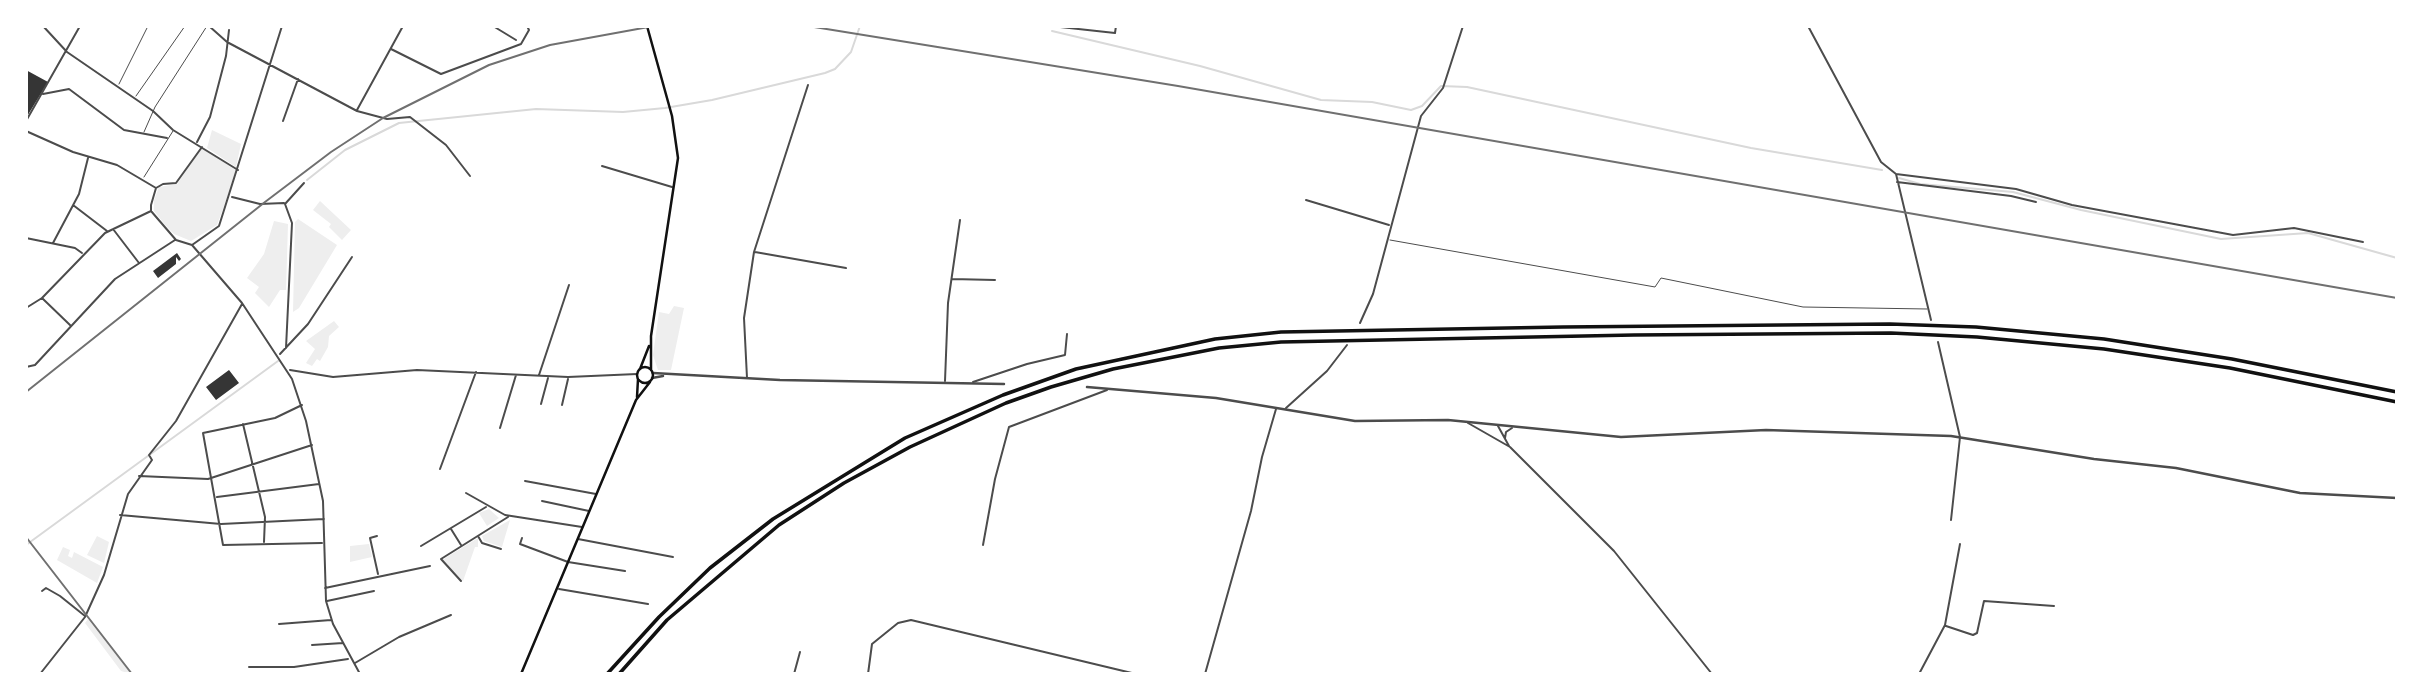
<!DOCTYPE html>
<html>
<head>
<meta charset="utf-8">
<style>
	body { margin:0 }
	#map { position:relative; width:2423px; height:700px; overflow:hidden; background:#fff; font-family:Georgia,serif }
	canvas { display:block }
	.frame { position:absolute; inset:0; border:28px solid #fff; pointer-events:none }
</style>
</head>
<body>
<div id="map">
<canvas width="2423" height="700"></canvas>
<div class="frame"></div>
</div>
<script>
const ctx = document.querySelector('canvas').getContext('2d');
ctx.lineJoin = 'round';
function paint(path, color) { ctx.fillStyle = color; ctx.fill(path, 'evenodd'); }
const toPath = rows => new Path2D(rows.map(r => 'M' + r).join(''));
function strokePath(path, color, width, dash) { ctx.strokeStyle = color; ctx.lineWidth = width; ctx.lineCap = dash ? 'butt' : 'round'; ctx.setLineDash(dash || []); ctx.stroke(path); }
const green = toPath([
	[212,130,241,144,236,167,207,148],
	[202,148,237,171,217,225,191,241,174,234,166,226,154,211,154,200,159,187,177,184],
	[320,201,351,230,342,240,329,227,331,224,313,210],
	[298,219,337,245,299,308,293,312,295,222],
	[274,221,288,224,286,290,280,290,269,307,255,293,259,287,247,278,264,254],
	[674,306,684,308,671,370,658,370,653,355,659,312,669,314],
	[334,321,339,327,329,336,328,347,320,361,317,359,312,366,306,363,315,349,306,341],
	[489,509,499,518,487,526,479,513],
	[510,520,502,547,484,541,482,536],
	[97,536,109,542,104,563,87,555],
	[478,538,478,547,475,547,463,581,442,560],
	[369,544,372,557,350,562,350,546],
	[63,547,70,550,68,556,72,558,74,552,103,567,97,583,57,560],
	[88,619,131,674,121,671,85,623]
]);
const stream = toPath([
	[1052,31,1200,66,1321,100,1372,102,1411,110,1422,106,1441,86,1467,87,1751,148,1882,170],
	[1899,178,1920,184,2013,192,2081,210,2221,239,2308,233,2397,258],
	[307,180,345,150,399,123,536,109,623,112,665,108,712,100,825,73,835,69,851,52,860,26],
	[26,545,278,361]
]);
const building = toPath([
	[26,70,48,82,26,118],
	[177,253,181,259,179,261,176,257,176,264,158,278,153,271],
	[229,370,239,383,216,400,206,387]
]);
const service = toPath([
	[119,84,148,26],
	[136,96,185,26],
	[144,132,155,107,207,26],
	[144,177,173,131],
	[1390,240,1655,287,1661,278,1803,307,1927,309]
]);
const minor = toPath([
	[43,26,67,52,153,111,173,130,238,170],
	[209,26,227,42,357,111,387,119,410,117,446,145,470,176],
	[493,26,516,40],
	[1051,26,1115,33,1116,26],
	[1808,26,1881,162,1896,174,1931,320],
	[391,49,441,74,521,44,529,30,527,26],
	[43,94,69,89,124,130,167,138],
	[357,110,403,26],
	[26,121,80,26],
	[283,121,298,79],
	[26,131,73,152,117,165,156,188],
	[197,142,210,117,226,56,229,30],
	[202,147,176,183,163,184,156,188,151,205,151,211,176,240,192,245,219,226,282,26],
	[602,166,672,187],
	[1896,174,2016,189,2072,205,2233,235,2294,228,2363,242],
	[1897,182,2011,196,2036,202],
	[232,197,260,204,284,203],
	[1306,200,1389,225],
	[73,205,107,231],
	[113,229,139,263],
	[26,238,75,248,82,253],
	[53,243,79,194,88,158],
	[192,245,242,303,292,379,306,421,323,501,326,601,333,624,360,674],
	[755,252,846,268],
	[952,279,995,280],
	[42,298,70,325],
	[26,308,42,298,105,233,151,211],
	[1360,323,1373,294,1421,116,1443,88,1463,26],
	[1938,342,1960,437,1951,520],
	[286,348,292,223,285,204,304,183],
	[280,354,308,324,352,257],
	[26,367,35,365,115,279,175,240],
	[290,370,333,377,417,370,568,377,637,374],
	[539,375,569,285],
	[747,378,744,318,754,252,808,85],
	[945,381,948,303,960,220],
	[973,382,1027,364,1065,355,1067,334],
	[541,404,548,378],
	[302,405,275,418,203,433,223,545,322,543],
	[562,405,568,379],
	[1286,408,1327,371,1347,345],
	[1468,423,1510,447,1614,551,1712,674],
	[243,424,265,517,264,542],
	[1498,426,1509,446],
	[500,428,516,375],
	[1505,438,1506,432,1512,428],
	[440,469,476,372],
	[139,476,208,479,312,445],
	[525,481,596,494],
	[466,493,505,515,582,527],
	[217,497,319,484],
	[542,501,589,511],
	[120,515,221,524,324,519],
	[451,529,461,545],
	[377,536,370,538,378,574],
	[478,536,482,543,501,549],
	[522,538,520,544,568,562,625,571],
	[578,539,673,557],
	[983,545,995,479,1009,427,1107,390],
	[421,546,486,507],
	[461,581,441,559,508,517],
	[325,588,430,566],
	[559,589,648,604],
	[42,591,46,588,60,596,85,616],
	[327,601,374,591],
	[279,624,331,620],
	[1946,626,1973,635,1977,633,1984,601,2054,606],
	[312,645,343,643],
	[355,663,399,637,451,615],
	[249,667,294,667,348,659],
	[40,674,85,617,104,575,128,494,152,460,149,455,176,421,242,304],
	[794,674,800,652],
	[868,674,872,644,898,623,911,620,1136,674],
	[1205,674,1251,511,1262,457,1276,409],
	[1919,674,1945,625,1960,544]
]);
const tertiary = toPath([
	[653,373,780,380,1004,384],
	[652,378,663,376],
	[1087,387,1216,398,1355,421,1448,420,1621,437,1766,430,1951,436,2094,459,2176,468,2300,493,2397,498]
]);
const secondary = toPath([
	[647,26,672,116,678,158,651,336,651,370],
	'637 375a8 8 0 1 1 16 0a8 8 0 1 1-16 0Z',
	[640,369,649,346],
	[637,397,638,379],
	[521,674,636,400,650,382]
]);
const motorway = toPath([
	[607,674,659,617,710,568,773,519,905,438,1003,395,1076,369,1215,339,1281,332,1563,327,1890,324,1976,327,2104,339,2232,359,2397,392],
	[619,674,667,620,779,525,844,483,910,447,1006,403,1051,387,1113,369,1219,348,1281,342,1634,335,1891,333,1977,337,2104,349,2230,368,2397,402]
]);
const rail = toPath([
	[808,26,1178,86,2397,298],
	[26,392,265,202,331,152,383,118,489,65,550,45,654,26],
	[26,537,132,674]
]);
paint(green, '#eee');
strokePath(stream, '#d9d9d9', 2);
paint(building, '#353535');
strokePath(service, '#4c4c4c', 1);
strokePath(minor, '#4c4c4c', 2);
strokePath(tertiary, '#4c4c4c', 2.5);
strokePath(secondary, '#111', 2.5);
strokePath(motorway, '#111', 3.5);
strokePath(rail, '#707070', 2);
</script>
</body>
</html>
